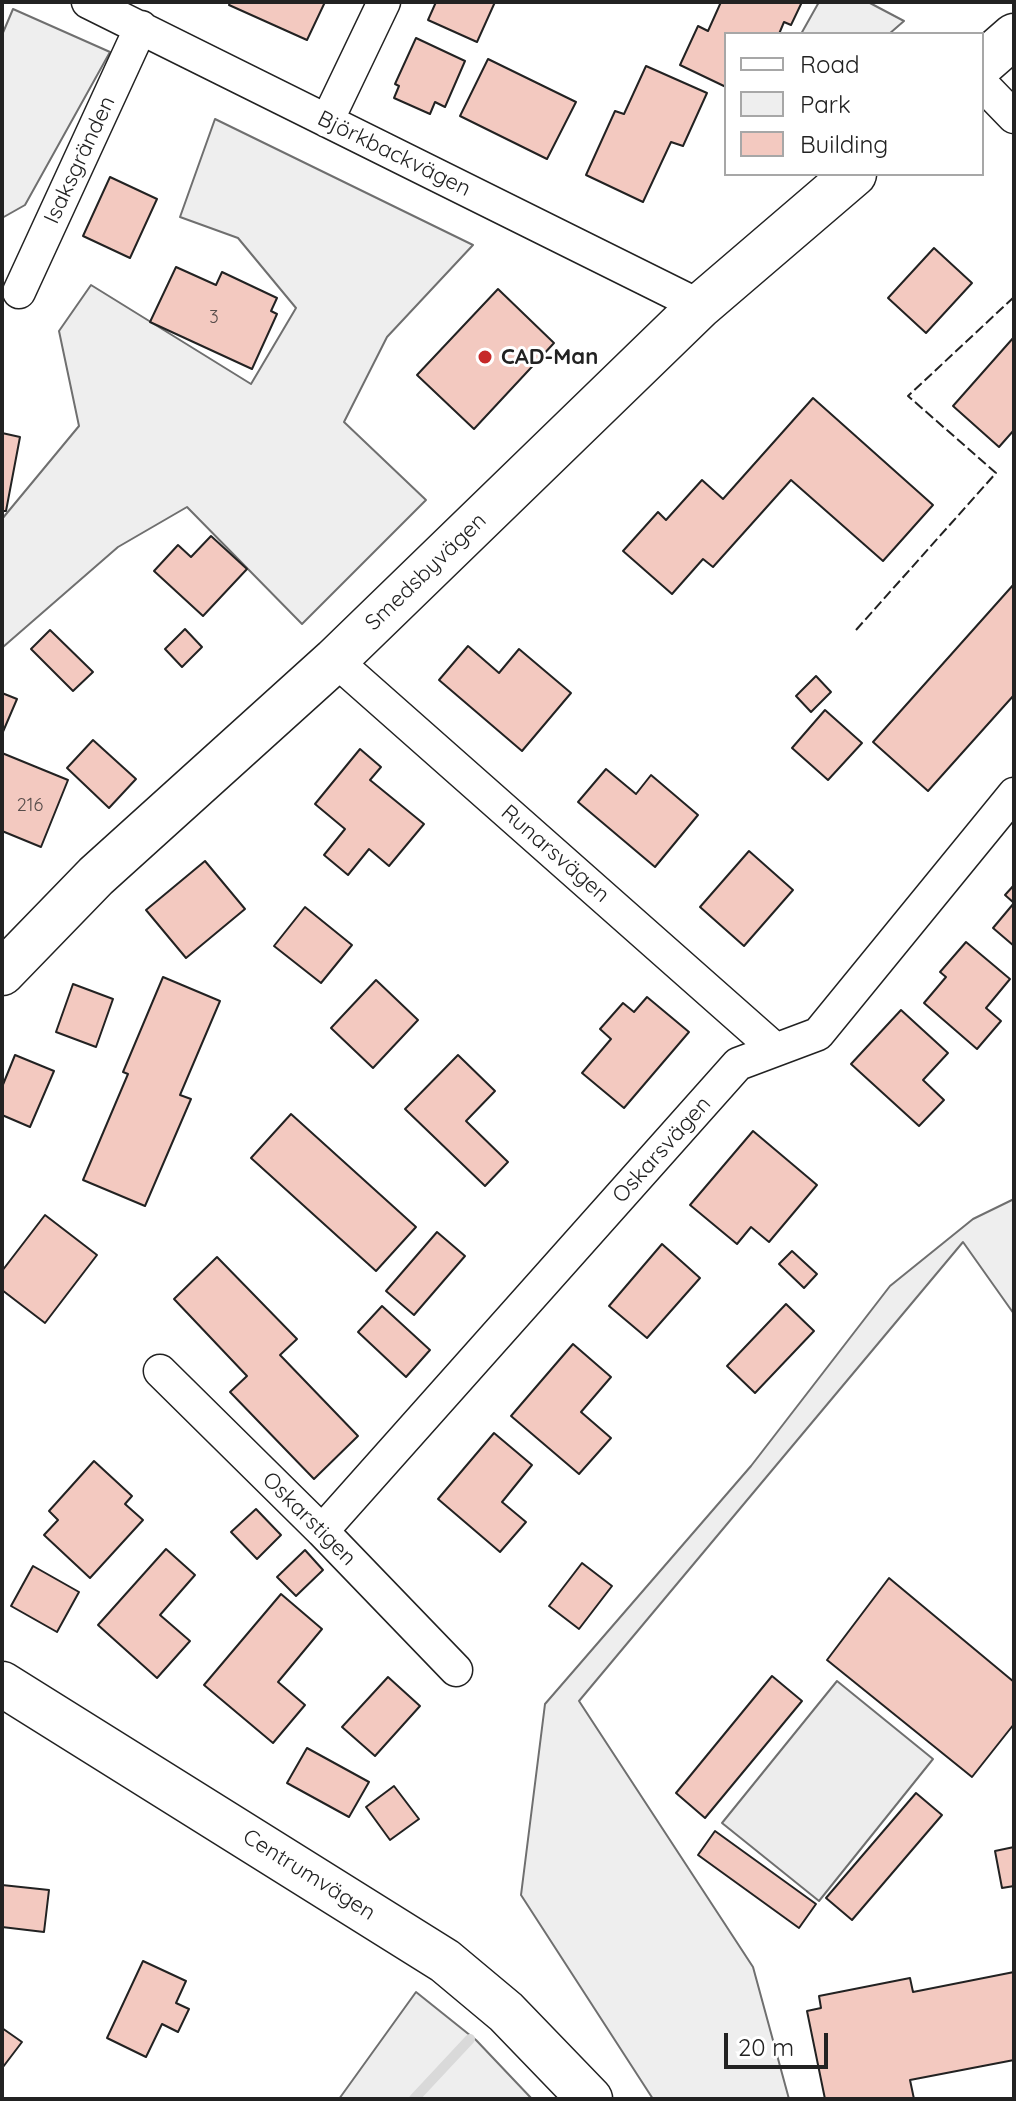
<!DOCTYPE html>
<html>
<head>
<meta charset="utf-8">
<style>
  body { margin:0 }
  #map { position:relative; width:1016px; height:2101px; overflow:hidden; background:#fff; font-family:Quicksand,sans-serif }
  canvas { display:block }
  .frame { position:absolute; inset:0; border:4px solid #222; pointer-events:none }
  .legend { position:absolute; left:724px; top:32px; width:260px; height:144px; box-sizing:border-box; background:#fff; border:2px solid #a7a7a7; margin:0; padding:10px 14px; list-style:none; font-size:24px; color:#222 }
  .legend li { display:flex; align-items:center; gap:16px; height:40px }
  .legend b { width:40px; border:2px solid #a7a7a7 }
  .scale { position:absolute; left:724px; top:2033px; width:104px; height:36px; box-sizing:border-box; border:4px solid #222; border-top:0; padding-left:10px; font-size:24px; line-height:28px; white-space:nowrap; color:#222; -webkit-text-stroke:6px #fff; paint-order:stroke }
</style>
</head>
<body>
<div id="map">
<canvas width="1016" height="2101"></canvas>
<div class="frame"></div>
<ul class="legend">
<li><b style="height:10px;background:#fff"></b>Road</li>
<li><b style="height:22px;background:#eee"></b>Park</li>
<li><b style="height:22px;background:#f3c9c0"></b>Building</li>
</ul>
<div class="scale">20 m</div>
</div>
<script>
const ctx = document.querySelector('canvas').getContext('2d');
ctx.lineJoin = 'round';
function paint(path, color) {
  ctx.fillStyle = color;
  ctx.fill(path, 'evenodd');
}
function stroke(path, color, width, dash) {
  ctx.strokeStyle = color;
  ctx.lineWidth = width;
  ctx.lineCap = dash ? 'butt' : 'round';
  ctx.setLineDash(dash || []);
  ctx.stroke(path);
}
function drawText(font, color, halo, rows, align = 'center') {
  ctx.font = font + ' Quicksand,sans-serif';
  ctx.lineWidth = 6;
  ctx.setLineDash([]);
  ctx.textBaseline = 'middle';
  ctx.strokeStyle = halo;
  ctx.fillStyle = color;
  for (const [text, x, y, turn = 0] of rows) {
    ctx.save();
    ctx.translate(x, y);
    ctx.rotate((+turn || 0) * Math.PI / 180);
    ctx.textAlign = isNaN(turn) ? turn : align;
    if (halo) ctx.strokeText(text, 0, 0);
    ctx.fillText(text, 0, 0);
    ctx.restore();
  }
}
const green = new Path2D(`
  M819 2H868L904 21 889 34H801Z
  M13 9 110 52 25 205 2 218V35Z
  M215 119 473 245 387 337 344 422 426 500 302 624 187 507 118 547 3 647 2 519 79 426 59 331 91 285 251 384 296 308 238 238 180 217Z
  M1014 1199V1314L963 1242 579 1701 753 1967 789 2099H653L521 1895 545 1704 751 1466 890 1286 973 1219Z
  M416 1992 476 2040 532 2099H339Z`);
const parking = new Path2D(`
  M837 1681 933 1759 819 1901 722 1823Z`);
const stream = new Path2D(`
  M414 2099 470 2039`);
const building = new Path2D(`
  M230 2H325L307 40 229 5Z
  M436 2H495L477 42 428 20Z
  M721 2H802L791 25 784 22 779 34H726V87L680 65 698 26 708 31Z
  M416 38 465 61 445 107 435 102 430 114 394 98 399 86 395 84Z
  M488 59 576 102 547 159 460 116Z
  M646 66 707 93 683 146 671 142 643 202 586 175 615 111 624 114Z
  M110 177 157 199 130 258 83 236Z
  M934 248 972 283 926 333 888 298Z
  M176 267 216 285 222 272 277 298 271 311 277 314 252 369 150 322Z
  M498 289 554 343 474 429 417 375Z
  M1014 337V430L999 447 953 406Z
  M813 398 933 505 883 561 791 480 713 567 703 559 672 594 623 551 658 512 666 520 702 480 723 499Z
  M2 433 20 437 6 511H2Z
  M211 536 247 569 203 616 154 571 178 545 191 557Z
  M1014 584V695L928 791 873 742Z
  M185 629 202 647 182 667 165 649Z
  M50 630 93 672 73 691 31 649Z
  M468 646 499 673 519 649 571 693 522 751 439 680Z
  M816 676 831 692 811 712 796 696Z
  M2 693 17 699 2 734Z
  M825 710 862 743 828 780 792 748Z
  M93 740 136 779 109 808 67 768Z
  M360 749 381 767 370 780 424 824 389 866 369 849 348 875 324 855 345 829 315 804Z
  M2 753 68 780 41 847 2 831Z
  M606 769 636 794 651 775 698 815 655 867 578 802Z
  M749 851 793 890 744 946 700 907Z
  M205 861 245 909 186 958 146 910Z
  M1014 885V946L993 928 1014 903 1005 895Z
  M305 907 352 945 321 983 274 946Z
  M966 942 1010 979 986 1008 1001 1021 977 1049 924 1003 946 977 940 972Z
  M163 977 220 1001 180 1095 191 1099 145 1206 83 1180 128 1074 123 1072Z
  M376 980 418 1020 373 1068 331 1028Z
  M73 984 113 999 96 1047 56 1032Z
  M647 997 689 1032 624 1108 582 1073 611 1039 600 1029 623 1003 634 1012Z
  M901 1010 948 1053 923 1080 944 1100 919 1126 851 1064Z
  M15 1055 54 1071 30 1127 2 1115V1087Z
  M458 1055 495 1091 466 1121 508 1162 485 1186 405 1109Z
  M291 1114 416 1227 376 1271 251 1158Z
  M753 1131 817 1185 769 1242 751 1227 737 1244 690 1205Z
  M45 1215 97 1255 45 1323 2 1290V1271Z
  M437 1232 465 1256 414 1315 386 1291Z
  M662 1244 700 1278 647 1338 609 1306Z
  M792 1251 817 1274 804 1288 779 1264Z
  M217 1257 297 1339 280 1355 358 1436 314 1479 230 1392 247 1376 174 1299Z
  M786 1304 814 1331 755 1393 727 1366Z
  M382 1306 430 1350 406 1377 358 1332Z
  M573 1344 611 1377 581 1412 611 1438 579 1474 511 1416Z
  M494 1433 532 1465 502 1502 526 1522 500 1552 438 1499Z
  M94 1461 132 1496 125 1504 143 1520 90 1578 44 1535 58 1520 49 1511Z
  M256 1509 281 1535 257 1559 231 1532Z
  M166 1549 195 1575 160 1615 190 1641 157 1678 98 1625Z
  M305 1550 323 1570 296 1596 277 1577Z
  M582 1563 612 1586 579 1629 549 1606Z
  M33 1566 79 1592 57 1632 11 1606Z
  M889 1578 1014 1682V1724L972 1777 827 1660Z
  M281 1594 322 1629 278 1682 305 1705 273 1743 204 1685Z
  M772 1676 802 1701 705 1818 676 1793Z
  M388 1677 420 1706 375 1756 342 1727Z
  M307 1748 369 1782 349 1817 287 1783Z
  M394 1786 419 1819 390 1840 366 1807Z
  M916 1793 942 1815 852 1920 826 1898Z
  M715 1831 816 1904 799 1928 698 1855Z
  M1014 1847V1886L1002 1888 995 1851Z
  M2 1885 49 1890 44 1932 2 1927Z
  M143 1961 186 1981 176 2003 189 2009 178 2032 162 2024 146 2057 107 2038Z
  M1014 1972V2060L910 2080 914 2099H825L807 2011 821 2008 819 1996 910 1978 913 1992Z
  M2 2028 22 2042 3 2067 2 2066Z`);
const street = new Path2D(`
  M88 2 700 306
  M982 84 1014 117
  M327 121 384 2
  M19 292 141 27
  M335 660 775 1049
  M160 1371 322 1531 456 1670
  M322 1531 738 1064 818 1034 1014 794`);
const secondary = new Path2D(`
  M982 64 1014 36
  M2 973 96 876 335 660 700 306 854 174
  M2 1684 445 1961 506 2012 590 2099`);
const fence = new Path2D(`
  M856 630 996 473 908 396 1014 297`);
const markers = [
  [485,357,8,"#c62828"]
];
const numberNames = [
  ["3",214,318],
  ["216",30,806]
];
const streetNames = [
  ["Björkbackvägen",394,154,26],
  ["Isaksgränden",80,160,-65],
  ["Smedsbyvägen",426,572,-44],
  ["Runarsvägen",555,854,41],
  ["Oskarsvägen",662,1150,-48],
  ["Oskarstigen",309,1519,45],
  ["Centrumvägen",309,1875,32]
];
const poiNames = [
  ["CAD-Man",501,357]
];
paint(green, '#eee');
stroke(green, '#6f6f6f', 2);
paint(parking, '#ededed');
stroke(parking, '#6f6f6f', 2);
stroke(stream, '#d9d9d9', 10);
paint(building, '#f3c9c0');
stroke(building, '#222', 2);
stroke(street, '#222', 35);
stroke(secondary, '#222', 47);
stroke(street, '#fff', 32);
stroke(secondary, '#fff', 44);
stroke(fence, '#222', 2, [10, 4]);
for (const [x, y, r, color] of markers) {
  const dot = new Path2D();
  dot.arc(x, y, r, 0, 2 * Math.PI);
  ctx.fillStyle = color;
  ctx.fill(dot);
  stroke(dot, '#fff', 3);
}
drawText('18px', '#564c4a', null, numberNames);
drawText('22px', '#222', '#fff', streetNames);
drawText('bold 22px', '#222', '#fff', poiNames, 'left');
</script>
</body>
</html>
